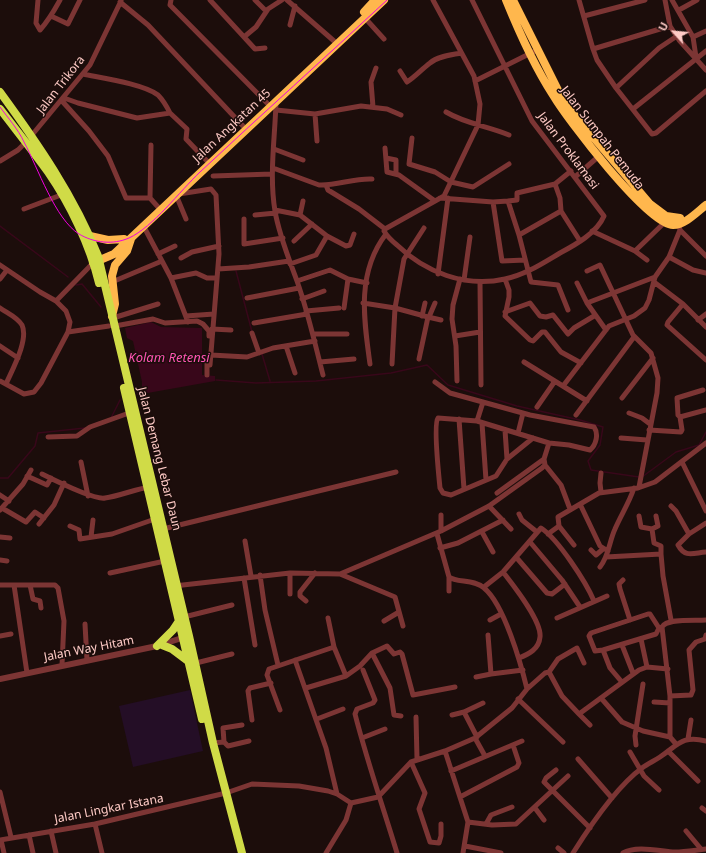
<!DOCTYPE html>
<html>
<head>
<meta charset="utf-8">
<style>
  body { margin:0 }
  #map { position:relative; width:706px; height:853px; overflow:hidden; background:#1c0d0b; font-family:"Noto Sans",sans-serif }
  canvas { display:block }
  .north { position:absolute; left:654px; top:12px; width:40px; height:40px; -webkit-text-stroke:3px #1c0d0b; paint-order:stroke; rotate:297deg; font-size:11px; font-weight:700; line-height:16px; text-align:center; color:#ffcbc6 }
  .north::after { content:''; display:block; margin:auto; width:14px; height:18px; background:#ffcbc6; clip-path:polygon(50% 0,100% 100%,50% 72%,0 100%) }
</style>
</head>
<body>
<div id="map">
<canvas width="706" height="853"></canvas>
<div class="north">U</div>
</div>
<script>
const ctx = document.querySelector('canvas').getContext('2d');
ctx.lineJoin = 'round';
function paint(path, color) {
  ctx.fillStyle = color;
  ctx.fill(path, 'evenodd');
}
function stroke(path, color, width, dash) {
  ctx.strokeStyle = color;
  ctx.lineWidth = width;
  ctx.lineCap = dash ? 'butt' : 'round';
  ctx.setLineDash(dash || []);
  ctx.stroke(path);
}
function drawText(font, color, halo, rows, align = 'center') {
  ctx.font = font + ' "Noto Sans",sans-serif';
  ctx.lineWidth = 3;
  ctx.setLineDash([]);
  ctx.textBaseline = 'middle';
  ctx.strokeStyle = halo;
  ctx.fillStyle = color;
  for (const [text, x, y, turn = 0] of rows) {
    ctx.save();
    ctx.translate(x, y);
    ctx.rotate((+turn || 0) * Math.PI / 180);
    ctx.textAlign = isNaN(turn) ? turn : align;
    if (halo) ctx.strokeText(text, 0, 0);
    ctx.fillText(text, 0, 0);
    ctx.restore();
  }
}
const green = new Path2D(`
  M190 690 203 751 133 767 119 706Z`);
const water = new Path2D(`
  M151 322 161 327 202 328V375L215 376V381L142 394V382L133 341 127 338 125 328Z`);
const stream = new Path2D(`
  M0 226 68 277
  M236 271 252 332
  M76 285 82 284 101 307
  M262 354 270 381
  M216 380 256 383 316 381 391 373 427 365 448 385 517 406 580 420 603 427 600 445 588 461 591 470 639 477
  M138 394 143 393
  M111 418 120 400
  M642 477 676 452 699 445 706 432
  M0 478H8L35 446 38 433 85 428`);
const minor = new Path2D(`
  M38 0 36 23 40 30C48 21 54 11 60 0
  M171 0 170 5 267 103
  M210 0 244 37 256 27 268 9 282 0
  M255 0 266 11
  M287 0 334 41
  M433 0 474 76 480 104 478 125 444 196 385 229 384 231C387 236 392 241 397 245 425 272 465 288 505 279 525 275 543 263 560 253 575 245 597 233 604 216L532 121 472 0
  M579 0 593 49 670 26
  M665 0 670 26 679 40 706 70
  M672 0 693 37 696 57
  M120 2 148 25 243 126
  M679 10 697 0
  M51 16 68 24 80 0
  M584 16 645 0
  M365 18 384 39
  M290 25 295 6
  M244 37 255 49 265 48
  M693 37 706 31
  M593 49 597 60 616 88 652 134 656 133 706 91
  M400 71 407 82C416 76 422 69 430 63 438 56 451 55 461 53
  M83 74C102 78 144 84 158 95 163 100 167 107 170 113
  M475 81 537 50
  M616 88 659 48 677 36
  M64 98 78 103 137 118 170 113 187 129 186 139 207 161
  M62 101 89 131 108 156 126 198H150L158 207
  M276 102C275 138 269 175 275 211 279 235 289 259 297 281 308 312 315 344 323 375
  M373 107 371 82 376 68
  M633 109 706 51
  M276 110 315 114 361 106 387 109 401 115
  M446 112C466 124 488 126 509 135
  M315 114 317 141
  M32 135 90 65 121 1
  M412 138 409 164 435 172 451 182 473 187 509 164
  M385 148 387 172 399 175 435 201
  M274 149 303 160
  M386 158 396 160V174
  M0 161 18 150 25 143
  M273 168 319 185C336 186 354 178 372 179
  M213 176 272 174
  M575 177 599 156
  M555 184 571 171
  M326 185 328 190 359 209 385 229
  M179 194 211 189 216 195 219 254 210 365
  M176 195 186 219
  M150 198 151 145
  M440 198 493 202 508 201 519 235 531 282 558 285 568 310
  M508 201 517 200V193L555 184 560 198 561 211 580 241
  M493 202 502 261 525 260
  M24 209 61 195
  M275 210 300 215 327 236 346 246 350 245 354 234
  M255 215 276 213
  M300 215 303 201
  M244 219V244L283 238
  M144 227 171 278 188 322
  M680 230 706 256
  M592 231 635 251 664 223
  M519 235 561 211
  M294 241 312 224
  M635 251 647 260
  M158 254 175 246
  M669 257 693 270 706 273
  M181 258 192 252 219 246
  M290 264 316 255 327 236
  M0 265 40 292 56 301 66 311 70 322 68 332 41 383 34 392 24 394 0 381
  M218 269 249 267 289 261
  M587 271 600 265 633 335 651 353 658 378 657 393 639 487
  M438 274 448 198
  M171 278 196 273 207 278H217
  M0 279 7 270
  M505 279 509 290V297L505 316 530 340 533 341 542 332H545L561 352 581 363
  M464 280 470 237
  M297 281 330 270 348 279 367 283
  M112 282 162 261
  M480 282 481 385
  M654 282 683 304 706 327
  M577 283 587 303
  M247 298 299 288
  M302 299 324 291
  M56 301 93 263
  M363 303 395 308 428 317 419 359
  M683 304 668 322 667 325 706 360
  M0 308C7 313 17 317 22 325 29 340 12 370 6 384
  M344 308 348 279
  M306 311 339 308
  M505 312 530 303 540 316 546 317 553 315 568 334 574 328 594 316
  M186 316 214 314
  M422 316 425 303
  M428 317 441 320
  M429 317 435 303
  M113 318 158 304
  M698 320 706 314
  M254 323 307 314
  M115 326 153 319 165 323 197 321 203 324 209 331V336
  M212 329 231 330
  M606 330 587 303 655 277
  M68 332 109 326
  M252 333 259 353
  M313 334H347
  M455 336 480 332
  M0 346 18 358
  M286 346 295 373
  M211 355 247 357 273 348 315 341
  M320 362 354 359
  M524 362 587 401
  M370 364C364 320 356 273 386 234
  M392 364 395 308 404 259 424 228
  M207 375V360
  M457 381 456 346 452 319 453 305 460 279
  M435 382 450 393 530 415 594 427C599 434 596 445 590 450L569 445 549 443 477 421 438 418C433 424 439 477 440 488L443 493 451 495 496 476 507 459 533 438
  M563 386 609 326 634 316 645 308 649 300 655 277 669 257 680 230 679 224
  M622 398 653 358
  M537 407 555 381
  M629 413 642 418 650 424
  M576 415 634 337
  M680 417 678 415 677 398 703 390
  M459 419 464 489
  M477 421 483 402
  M482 423 486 480
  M505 430 507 459
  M649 430 681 432 682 430 680 417 706 410
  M518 433 523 413
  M48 437 77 436 90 427 129 413
  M621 438 647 440
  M81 462 88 496
  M682 462 706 511
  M545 465 561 485 570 509
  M42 474C54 480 95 500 105 498 120 496 135 489 150 487
  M27 476 47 485 51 478
  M601 492 600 483 601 473
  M497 493 544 459
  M0 495 9 501
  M580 504 600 546 608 551
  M489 506 511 529
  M671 506 676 511 689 534
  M2 508 26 522 35 512 44 518
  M0 510 23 484 31 470
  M519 514 522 520 537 532
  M639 516 641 527 652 529 654 543 661 546V554
  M706 523 689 534 678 545C685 558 693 553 706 552
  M39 524 54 505 64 483
  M70 526 79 530 80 539 112 534 155 519
  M559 526 574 545
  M163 529 396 472
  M652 529 658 526 656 516
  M441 531V515
  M482 532 493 552
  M437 534 449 577C457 583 474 579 484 588 504 604 521 664 527 689
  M548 534 559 526 558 517 599 493 638 488 655 482 706 443
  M0 537 10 538
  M91 537 93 520
  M245 541 251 576
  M530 542 562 580 580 607
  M440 548 458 543 503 520
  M591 550 596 555 603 549
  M516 557 547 593 552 594 565 584
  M606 557 661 554 663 576 671 620
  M0 560 7 561
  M600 567C609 556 609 542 615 529 621 515 629 503 634 488
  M503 572C513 585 542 621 540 637 539 649 529 654 519 658
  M110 573 165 561
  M290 573V594
  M340 574 395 597 403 626
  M260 575 265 610 278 665
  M449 577V591
  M244 578 255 645
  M623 580 619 584 620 589 630 620
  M0 585H14
  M30 585 33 599 40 601 41 608
  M174 586 290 573 340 574 441 531 489 506 542 468 545 465 544 459 549 443
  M484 587 503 572 541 528C558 539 586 582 594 601
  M306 601 300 596V592L315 573
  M648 614H650L659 628 656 634 603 650 595 651 589 636 591 633Z
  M184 617 232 605
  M328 618 334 647
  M557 618 607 596
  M490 620 501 614
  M384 621 399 612
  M85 624 87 660
  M488 635 491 674 523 670
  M0 636 11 634
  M641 639 647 667
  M622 645 633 673
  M603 650 610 668 621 681
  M372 653 390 688 394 715 401 716
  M295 660 326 748 337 794
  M196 663 232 654
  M363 670 375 700 373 703 357 709 355 714C367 761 383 807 397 853
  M549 672 558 659 577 648 584 663
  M27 673 14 585H55L58 588 64 621 62 665
  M476 677 491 674
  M306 688 346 676 360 666 372 653 387 646 394 654 400 652 402 654 413 695 455 687
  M670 696 691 695 693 690 689 650 696 642 705 639 706 635
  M601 698 622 722 643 731 670 737
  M518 699 563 742
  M654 702 670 703
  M280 710 267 675 269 669 334 647 346 676
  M579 714 590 725
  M452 715 464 712
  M416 717 417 759
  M317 719 343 709
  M252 720 248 691 250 688 271 683
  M477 737 464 712 483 703
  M362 738 385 729
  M475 738 485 756
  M688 739 691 720
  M224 742 223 728 242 725
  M213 743 224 742 228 746 249 741
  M676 744 670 737V696L662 627C667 618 695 621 706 620
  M636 745 635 736 643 684
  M445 751 468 822 463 853
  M668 751 698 781
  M630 752 644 776 659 790
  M578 759 612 798
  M411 762 425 793 419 809 430 842 439 843 441 836V824
  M556 770 546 778 544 782 590 828
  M451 771 522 741
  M0 792 11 837
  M460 797 517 767 519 763 513 745
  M535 808 544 820
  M702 808 706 811
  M468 822 492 825 516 824 568 776
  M95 824 102 853
  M486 824 491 815 512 807
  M51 831 56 853
  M686 831 701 849
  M29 835 33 853
  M0 840 95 824 226 793 252 784 299 786 328 791 337 794 351 803 378 797 411 762 445 751 475 738 512 708 527 689 545 673 549 672 562 696 579 714 639 670 647 667 668 669
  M1 840 4 853
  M465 846 501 853
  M558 848 564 853
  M326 853 346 820 351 803
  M573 853C590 826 616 787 642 768 647 764 654 761 660 757 678 745 682 735 706 741
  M623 853C636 845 659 851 675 852 685 852 696 850 706 849`);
const tertiary = new Path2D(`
  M0 679 157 646 185 637`);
const primary = new Path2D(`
  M506 0C519 32 534 66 553 95 567 119 648 225 673 225 685 225 697 212 706 205
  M513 0 562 98 571 111 650 204 666 216 680 218
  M364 12 375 0
  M90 236 108 240 124 239
  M93 263 114 254 384 0
  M112 316 115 304 112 276 115 265 127 251 131 239`);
const trunk = new Path2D(`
  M0 92C38 144 74 196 98 256L189 636 213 743 242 853
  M0 109C16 130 33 151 48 172 70 204 90 245 99 283
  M124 388 202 719
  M162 645 172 649 188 661
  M157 646 173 630 179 621`);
const tram = new Path2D(`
  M0 107C8 118 18 129 24 142 38 168 55 219 79 234 94 243 113 245 129 238 153 227 180 191 200 172 262 114 325 58 387 0`);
const streetNames = [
  ["Jalan Trikora",61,85,-52],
  ["Jalan Angkatan 45",232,126,-43],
  ["Jalan Sumpah Pemuda",602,138,52],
  ["Jalan Proklamasi",568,151,53],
  ["Jalan Demang Lebar Daun",159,459,76],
  ["Jalan Way Hitam",89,649,-11],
  ["Jalan Lingkar Istana",109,809,-11]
];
const waterNames = [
  ["Kolam Retensi",169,358]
];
paint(green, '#240e26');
paint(water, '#38071a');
stroke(stream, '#38071a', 1.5);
stroke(minor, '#7c3534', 5);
stroke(tertiary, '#7c3534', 6);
stroke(primary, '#ffb74d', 8);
stroke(trunk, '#d0db47', 8);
stroke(tram, '#f100df', 1);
drawText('12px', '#ffcbc6', '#1c0d0b', streetNames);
drawText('italic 13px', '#ff54b4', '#1c0d0b', waterNames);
</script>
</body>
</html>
